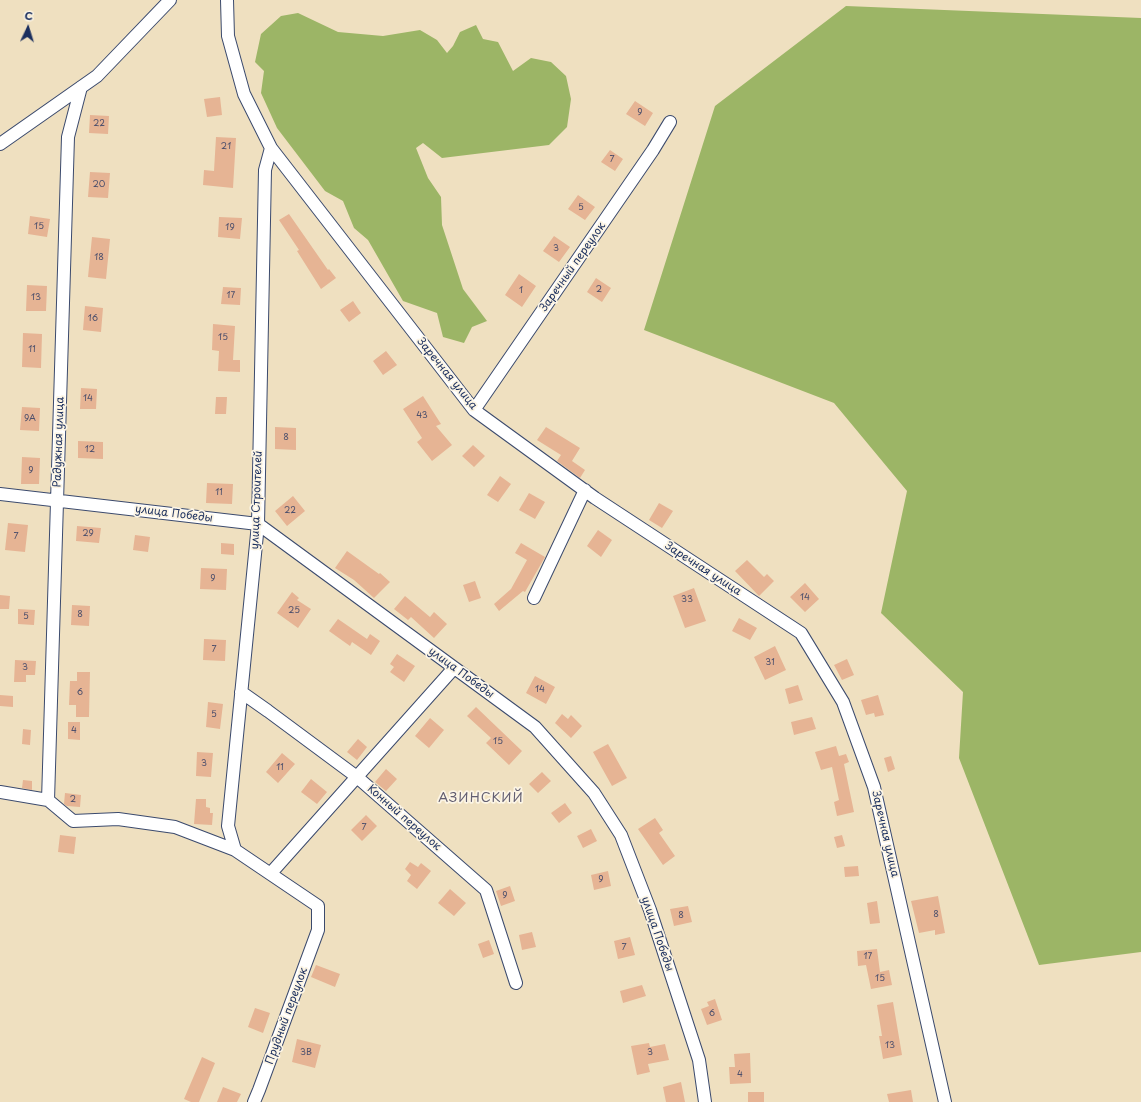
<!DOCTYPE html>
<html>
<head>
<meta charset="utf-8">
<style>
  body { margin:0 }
  #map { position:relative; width:1141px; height:1102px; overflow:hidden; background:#efe0c0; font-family:"Playpen Sans",sans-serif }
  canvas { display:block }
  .north { position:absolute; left:8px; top:8px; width:40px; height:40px; -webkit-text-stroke:3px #fcf5e5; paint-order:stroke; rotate:4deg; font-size:11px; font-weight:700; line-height:16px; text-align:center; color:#1b2f5e }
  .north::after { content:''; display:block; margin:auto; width:14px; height:18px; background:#1b2f5e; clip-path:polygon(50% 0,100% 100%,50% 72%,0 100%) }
</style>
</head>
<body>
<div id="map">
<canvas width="1141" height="1102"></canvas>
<div class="north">С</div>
</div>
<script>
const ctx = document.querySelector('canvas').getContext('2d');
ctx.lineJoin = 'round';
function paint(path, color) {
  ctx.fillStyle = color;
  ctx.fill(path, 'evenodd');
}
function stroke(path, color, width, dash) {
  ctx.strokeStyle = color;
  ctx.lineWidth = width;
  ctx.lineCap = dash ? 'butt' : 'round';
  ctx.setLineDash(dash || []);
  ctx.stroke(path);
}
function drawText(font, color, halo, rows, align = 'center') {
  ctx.font = font + ' "Playpen Sans",sans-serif';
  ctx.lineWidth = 3.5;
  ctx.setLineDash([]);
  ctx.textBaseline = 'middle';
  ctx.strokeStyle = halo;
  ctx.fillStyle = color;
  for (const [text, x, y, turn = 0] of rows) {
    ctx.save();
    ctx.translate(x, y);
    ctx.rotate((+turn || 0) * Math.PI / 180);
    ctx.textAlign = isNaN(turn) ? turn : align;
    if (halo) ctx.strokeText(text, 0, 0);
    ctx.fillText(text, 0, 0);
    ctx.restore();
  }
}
const forest = new Path2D(`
  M846 6 1141 18V952L1039 965 959 758 963 692 881 613 907 491 834 403 644 330 715 106Z
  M298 13 338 32 383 36 420 30 437 40 447 53 453 46 460 32 476 25 483 39 498 42 513 71 531 58 551 62 566 76 571 99 567 127 549 145 442 158 423 143 416 148 428 178 441 197 442 225 463 289 487 321 472 327 464 343 443 337 437 313 403 301 368 240 354 228 343 201 325 191 277 128 261 93 264 71 255 62 261 34 281 16Z`);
const building = new Path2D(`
  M220 97 222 115 207 117 204 99Z
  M635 101 653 113 645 126 626 114Z
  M90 115 109 116 108 134 89 133Z
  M216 137 236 138 233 188 203 185 204 170 214 171Z
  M610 150 623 159 615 171 601 162Z
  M90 172 110 173 108 198 88 197Z
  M578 195 595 207 585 220 568 209Z
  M289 214 328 270 329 269 336 278 321 289 297 251 299 250 279 220Z
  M30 216 50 219 47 237 28 234Z
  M219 217 242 218 240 239 218 237Z
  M554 236 570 247 559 262 543 251Z
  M92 237 110 239 106 279 88 277Z
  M519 274 536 286 522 307 505 295Z
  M596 278 611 288 602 302 587 292Z
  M27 285 47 286 46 311H26Z
  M223 287 241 288 240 305 221 304Z
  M353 301 361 313 349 322 340 310Z
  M85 306 103 308 101 332 83 330Z
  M213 324 235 326 233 360H240V372L218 371 219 351 212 350Z
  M23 333 42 334 41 368 22 367Z
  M386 351 397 365 383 375 373 361Z
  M81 388 97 389 96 409H80Z
  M423 396 441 424 436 426 452 445 432 461 417 442 422 438 403 409Z
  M216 397H227L226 414H215Z
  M22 407 40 408 39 431 20 430Z
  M275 427 296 428V450L275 449Z
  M546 427 580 448 572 461 585 470 580 478 557 461 561 455 537 440Z
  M78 441 103 442V459L78 458Z
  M473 445 485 456 474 467 462 456Z
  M22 457 40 458 39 484H21Z
  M500 476 511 484 498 502 487 495Z
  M207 483 233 484 232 504 206 503Z
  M529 493 545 502 535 519 519 510Z
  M293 496 305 511 287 526 275 511Z
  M659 503 673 511 662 528 649 520Z
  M8 523 28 525 25 552 5 550Z
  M77 526 101 528 99 543 76 541Z
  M598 530 612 540 601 557 587 546Z
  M135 535 150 537 148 552 133 550Z
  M221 543 234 544V555L221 554Z
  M521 543 545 557 525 592 523 591 499 611 494 604 511 589 527 560 515 553Z
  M347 551 379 574 380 573 390 582 374 598 354 580 335 568Z
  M747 560 764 577 767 574 774 581 759 596 735 571Z
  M201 568 227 569 226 590 200 589Z
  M475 581 481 598 469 602 463 585Z
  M805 583 819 599 805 612 790 597Z
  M694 588 706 621 685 628 673 596Z
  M292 592 299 598 297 600 311 609 298 628 277 613Z
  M0 595 10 596 9 609H0Z
  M405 596 430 617 434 612 447 624 434 638 411 617 408 620 394 609Z
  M72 605 90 606 89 626 71 625Z
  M18 609 35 610 34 625 18 624Z
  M739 618 757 628 750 640 732 631Z
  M338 619 367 639 370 634 380 641 371 655 352 642 350 646 329 631Z
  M204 639 226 640 225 661 203 660Z
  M775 646 786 670 765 680 754 657Z
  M397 654 415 666 404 682 390 672 394 667 390 664Z
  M847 659 854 675 842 680 834 665Z
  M15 660 36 661 35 675H26V682H14Z
  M77 672H90L89 717H76V705H69L70 681H77Z
  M535 676 555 687 546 704 526 693Z
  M798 685 803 700 789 704 785 689Z
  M0 695 13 696V707L0 706Z
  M878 695 884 715 875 717 874 713 866 715 861 700Z
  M208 702 223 704 220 729 206 727Z
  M476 707 522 751 509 765 486 743 491 738 467 716Z
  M562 714 568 719 571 715 582 726 571 738 555 723Z
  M812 717 816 729 794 735 791 722Z
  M430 718 444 730 429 748 415 736Z
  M68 722H80V740L68 739Z
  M23 729 31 730 30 745 22 744Z
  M358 739 367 747 357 760 347 752Z
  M608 744 627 778 612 786 593 752Z
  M836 746 839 756 846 754 849 762 844 764 854 812 837 816 834 802 839 800 832 767 821 770 815 752Z
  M197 752 213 753 211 777 196 776Z
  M282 753 295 764 278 783 266 772Z
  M891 756 895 769 888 772 884 758Z
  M386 769 397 779 386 791 375 782Z
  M542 772 551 781 538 793 529 784Z
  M311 779 327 792 317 804 301 792Z
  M23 780 32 781V790L22 788Z
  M65 793 81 795 80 807 67 806 64 804Z
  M196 799H206V807L210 808V813H213L212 825 194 824Z
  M565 803 572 813 559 823 551 813Z
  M366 815 377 826 362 841 351 830Z
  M655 818 663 830 659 833 675 856 663 865 638 829Z
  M591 829 597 841 583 848 577 836Z
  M60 835 76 837 74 854 58 852Z
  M842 835 845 846 837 848 834 837Z
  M410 862 418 867 421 863 431 871 417 889 407 881 411 875 405 869Z
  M858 866 859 876 845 877 844 867Z
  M608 871 611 886 594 890 591 875Z
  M510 886 515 901 501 906 496 891Z
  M450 889 466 903 454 916 438 903Z
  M938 896 945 933 935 935V930L919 933 911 901Z
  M877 901 880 923 870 924 867 903Z
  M688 906 692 922 674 926 670 909Z
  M532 932 536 947 522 950 519 935Z
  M630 937 635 955 618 959 614 941Z
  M489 940 494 954 483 958 478 944Z
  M877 949 880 972 889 970 892 985 871 989 866 965 858 966 857 951Z
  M316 965 340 974 335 987 311 977Z
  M642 985 646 996 623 1003 620 991Z
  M715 999 722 1020 707 1025 701 1009 709 1006 707 1002Z
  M893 1002 902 1055 883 1059 879 1036H882L877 1005Z
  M255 1008 270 1013 263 1033 248 1027Z
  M297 1039 321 1045 315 1068 292 1062Z
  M649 1043 650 1047 665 1044 669 1060 648 1064 650 1072 637 1075 631 1046Z
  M750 1053 751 1083 730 1084 729 1067H735L734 1054Z
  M202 1057 215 1063 199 1102H191L184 1099Z
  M681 1082 685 1102H666L663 1087Z
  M223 1087 241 1094 237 1102H217Z
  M911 1090 913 1102H889L887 1094Z
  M748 1092H764V1102H748Z`);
const minor = new Path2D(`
  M227 0 228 36 244 94 271 148 474 410 595 498 801 633 843 702 874 787 945 1102
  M0 144 97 76 170 0
  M474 410 653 150 670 122
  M0 494 258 524 535 727 594 793 621 835 650 910 699 1060 705 1102
  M534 598 585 490
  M241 692 268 711 357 777 486 890 516 983
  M0 792 48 800 73 821 118 819 175 827 235 850 318 906V930L259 1090 254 1102
  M48 800 68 137 81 87
  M235 850 228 826 258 524 265 170 271 148
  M271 873 454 668`);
const numberNames = [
  ["9",640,113],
  ["22",99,124],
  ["21",226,147],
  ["7",612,160],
  ["20",99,185],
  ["5",581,208],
  ["15",39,227],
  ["19",230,228],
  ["3",556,249],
  ["18",99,258],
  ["2",599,290],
  ["1",521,291],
  ["17",231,296],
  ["13",36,298],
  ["16",93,319],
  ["15",223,338],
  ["11",32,350],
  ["14",88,399],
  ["43",422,416],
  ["9А",30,419],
  ["8",286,438],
  ["12",90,450],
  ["9",31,471],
  ["11",219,493],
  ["22",290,511],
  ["29",88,534],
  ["7",16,537],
  ["9",213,579],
  ["14",805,598],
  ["33",687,600],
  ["25",294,611],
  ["8",80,615],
  ["5",26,617],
  ["7",214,650],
  ["31",770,663],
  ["3",25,668],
  ["14",540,690],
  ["6",80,693],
  ["5",214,715],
  ["4",74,731],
  ["15",498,742],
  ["3",204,764],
  ["11",280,768],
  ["2",73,800],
  ["7",364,828],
  ["9",601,880],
  ["9",505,896],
  ["8",936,915],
  ["8",681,916],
  ["7",624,948],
  ["17",868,957],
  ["15",880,979],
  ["6",712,1014],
  ["13",890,1046],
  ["3В",306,1053],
  ["3",650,1053],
  ["4",740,1075]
];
const streetNames = [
  ["Заречный переулок",573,267,-55],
  ["Заречная улица",447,374,51],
  ["Радужная улица",59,442,-88],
  ["улица Строителей",257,500,-88],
  ["улица Победы",174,514,7],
  ["Заречная улица",703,569,33],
  ["улица Победы",461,673,36],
  ["Конный переулок",404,818,41],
  ["Заречная улица",885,834,77],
  ["улица Победы",657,934,71],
  ["Прудный переулок",287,1016,-70]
];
const quarterNames = [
  ["АЗИНСКИЙ",481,798]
];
paint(forest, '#9cb566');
paint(building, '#e6b494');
stroke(minor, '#3b4a6d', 14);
stroke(minor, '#fff', 12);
drawText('9px', '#4e506c', null, numberNames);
drawText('11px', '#1b2f5e', '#fcf5e5', streetNames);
ctx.letterSpacing = '1px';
drawText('13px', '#625e71', '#fcf5e5', quarterNames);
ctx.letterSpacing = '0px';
</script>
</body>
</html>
